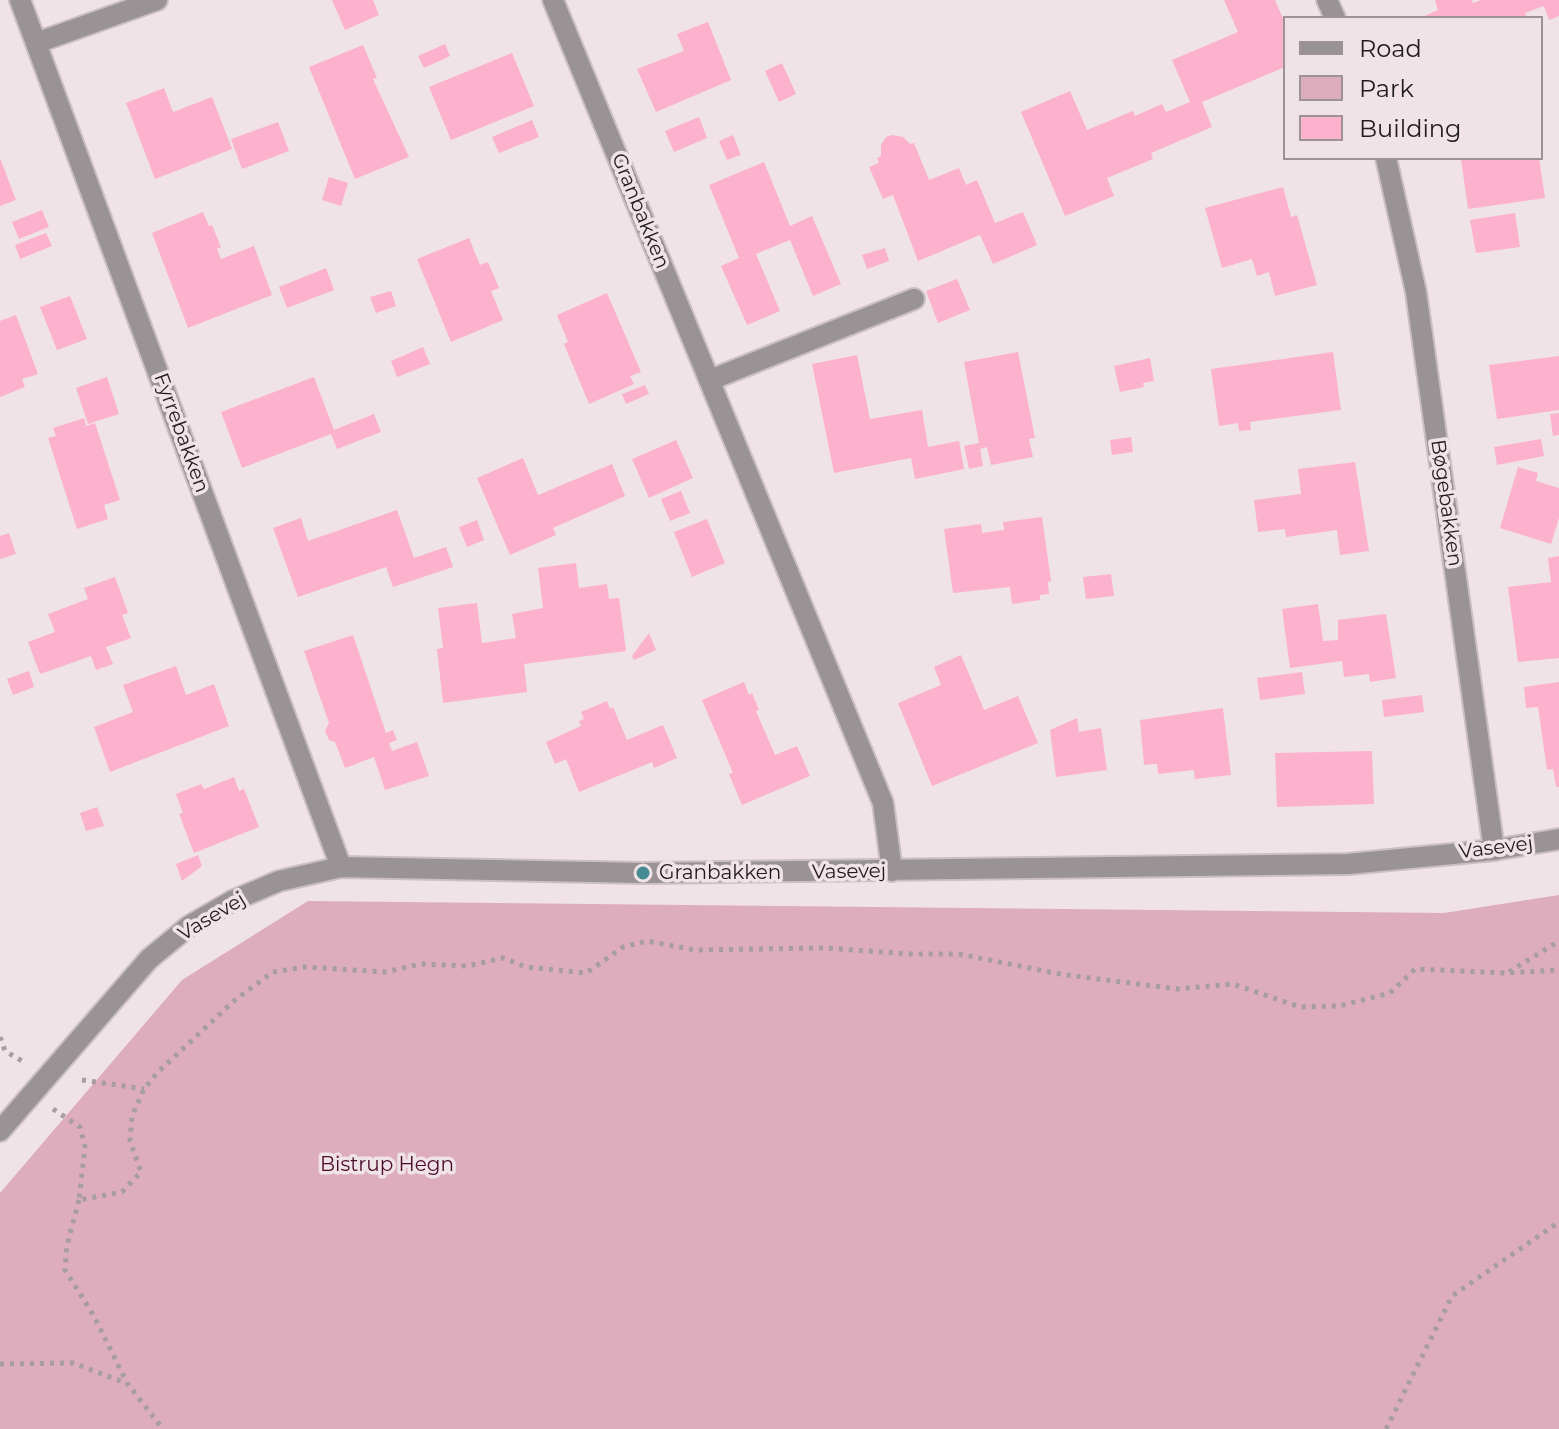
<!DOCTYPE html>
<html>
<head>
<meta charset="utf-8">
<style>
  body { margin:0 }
  #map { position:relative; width:1559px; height:1429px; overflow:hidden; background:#f0e3e7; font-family:Montserrat,sans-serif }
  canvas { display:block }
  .legend { position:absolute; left:1283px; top:16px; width:260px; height:144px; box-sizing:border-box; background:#f0e3e7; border:2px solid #9d9396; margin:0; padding:10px 14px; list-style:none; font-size:24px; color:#201b1d }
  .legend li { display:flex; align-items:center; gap:16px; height:40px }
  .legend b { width:40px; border:2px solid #9d9396 }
</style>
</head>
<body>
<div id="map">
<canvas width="1559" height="1429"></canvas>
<ul class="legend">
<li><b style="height:10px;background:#999395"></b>Road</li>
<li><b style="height:22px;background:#ddadbe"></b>Park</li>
<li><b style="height:22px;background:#fcb1cd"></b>Building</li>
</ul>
</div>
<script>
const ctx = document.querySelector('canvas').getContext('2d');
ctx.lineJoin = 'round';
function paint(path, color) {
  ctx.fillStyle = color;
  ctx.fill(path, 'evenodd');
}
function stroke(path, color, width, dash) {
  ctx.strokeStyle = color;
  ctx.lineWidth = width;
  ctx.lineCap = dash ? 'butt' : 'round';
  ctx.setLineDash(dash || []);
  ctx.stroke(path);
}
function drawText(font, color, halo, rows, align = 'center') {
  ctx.font = font + ' Montserrat,sans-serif';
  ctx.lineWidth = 7;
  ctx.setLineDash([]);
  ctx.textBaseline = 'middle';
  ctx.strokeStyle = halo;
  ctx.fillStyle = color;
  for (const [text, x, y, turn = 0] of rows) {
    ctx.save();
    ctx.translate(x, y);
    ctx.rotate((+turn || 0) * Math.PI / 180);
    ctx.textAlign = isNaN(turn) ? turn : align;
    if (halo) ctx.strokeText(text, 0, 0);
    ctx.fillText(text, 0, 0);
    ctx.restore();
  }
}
const green = new Path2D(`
  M1559 895V1429H0V1193L182 980 308 901 1444 913Z`);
const building = new Path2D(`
  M332 0H373L379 15 345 30Z
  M1224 0H1275L1285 23V67L1202 102 1212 127 1151 153 1153 159 1107 178 1114 196 1065 216 1021 112 1070 91 1087 130 1133 111 1135 116 1162 104 1166 112 1190 102 1172 60 1238 32Z
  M1435 0H1472L1473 3 1481 0H1559V16L1549 20 1544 6 1525 13 1527 18H1420L1438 10Z
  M708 22 731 80 656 112 637 69 684 51 677 34Z
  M445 44 450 56 424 68 418 56Z
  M363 45 377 78 373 79 409 157 355 179 309 67Z
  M512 53 534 106 451 140 429 87Z
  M782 63 796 94 779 102 765 71Z
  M164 88 173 112 212 97 232 149 155 179 126 103Z
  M699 117 707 138 674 152 665 131Z
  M532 120 539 137 499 153 492 137Z
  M278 122 289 151 242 169 231 139Z
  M733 135 741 155 727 160 719 141Z
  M892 135 903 137 910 144 914 143 929 180 959 168 966 185 977 180 995 223 1023 212 1037 245 993 264 980 235 918 261 893 195 883 199 869 167 879 163 877 158 881 156V145L886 137Z
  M0 158 16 200 0 206Z
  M1539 158 1545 198 1468 209 1461 159Z
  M764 162 790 226 812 216 841 284 813 296 790 240 756 254 780 311 747 325 721 266 739 258 709 185Z
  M329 177 348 183 341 206 322 200Z
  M1283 187 1291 217 1297 215 1317 285 1275 296 1269 272 1257 276 1252 259 1222 268 1205 208Z
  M42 210 49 227 19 239 12 222Z
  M203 212 209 226 212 225 221 247 217 249 221 259 254 246 272 295 188 328 152 233Z
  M1515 213 1520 247 1476 253 1470 220Z
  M46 233 52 246 20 259 15 245Z
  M469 238 480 265 488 262 499 288 491 291 503 320 451 342 417 259Z
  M885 248 889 261 867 269 862 255Z
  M326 268 334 290 287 308 279 287Z
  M957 279 970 310 938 323 926 291Z
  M391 291 396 306 376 313 370 297Z
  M607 293 641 372 630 376 634 384 589 404 564 344 568 342 557 315Z
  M70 296 87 339 57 350 40 307Z
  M16 315 38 374 22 379 25 387 0 397V321Z
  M423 347 430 364 397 377 391 361Z
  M1018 352 1035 438 1029 439 1033 457 991 465 987 447 980 449 983 466 969 469 964 446 979 443 964 362Z
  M1333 352 1341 410 1250 422 1251 430 1239 431 1238 423 1219 426 1211 369Z
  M857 355 870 419 922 410 928 447 959 441 964 469 915 479 911 458 834 473 812 364Z
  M1559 356V410L1497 419 1489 365Z
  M1150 358 1154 381 1143 383 1144 387 1120 392 1114 366Z
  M107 377 119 414 88 424 76 388Z
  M314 377 334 430 374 414 381 432 337 449 331 434 242 468 221 412Z
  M645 385 649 394 626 404 622 394Z
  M1559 413V435L1553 436 1550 414Z
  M84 418 86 425 83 427 95 423 120 500 104 505 108 519 77 529 48 438 56 436 53 428Z
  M1131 437 1133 452 1112 455 1110 440Z
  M1541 439 1544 456 1497 465 1494 447Z
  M676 440 693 478 649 498 632 459Z
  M523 458 538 495 612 464 625 496 553 528 556 535 510 555 477 478Z
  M1355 462 1369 551 1340 555 1337 530 1286 537 1285 529 1258 532 1254 500 1301 494 1298 469Z
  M1518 467 1538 473 1536 481 1559 488V518L1551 544 1500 528Z
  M681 491 690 513 670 521 661 499Z
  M397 510 414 558 446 547 453 567 393 587 386 567 298 597 273 528 301 518 308 541Z
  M1042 517 1051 581 1048 582 1049 594 1040 595V600L1012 604 1010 587 953 593 944 529 981 524 982 533 1004 530 1003 522Z
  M707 519 725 563 692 577 674 532Z
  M477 520 484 540 467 547 459 527Z
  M9 533 16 554 0 559V536Z
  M1559 556V658L1518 662 1508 587 1551 582 1548 558Z
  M576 563 579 588 607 584 609 599 619 598 626 651 524 664 527 692 443 703 437 649 443 648 438 608 477 603 482 643 516 638 512 614 543 608 538 568Z
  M1111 574 1114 596 1086 599 1083 577Z
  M115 577 128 613 122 615 131 638 106 647 113 664 96 670 91 656 40 674 28 642 55 632 48 614 88 599 84 588Z
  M1318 604 1323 641 1338 640V620L1386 614 1396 678 1370 682 1369 674 1344 677 1342 661 1290 668 1282 609Z
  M649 633 656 650 634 660 632 656Z
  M353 635 386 733 393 730 397 740 389 743 392 751 417 742 429 776 385 790 374 757 345 768 335 742 329 740 325 731 329 723 304 651Z
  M961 655 984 710 1018 696 1038 743 932 786 898 703 941 685 934 667Z
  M176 666 186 695 214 684 229 726 110 772 94 727 133 712 123 685Z
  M29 671 34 687 13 695 7 679Z
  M1302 672 1305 694 1260 700 1257 678Z
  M744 682 749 695 752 693 759 710 756 711 775 755 797 746 810 776 742 805 729 774 733 773 702 700Z
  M1559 682V787H1556L1553 769 1547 770 1538 707 1526 708 1524 687Z
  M1422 695 1424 712 1384 717 1382 700Z
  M607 701 610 709 613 707 627 740 663 725 677 758 654 768 652 762 579 792 566 759 555 764 546 742 581 726 579 721 584 719 581 712Z
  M1223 708 1231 775 1195 779 1194 770 1158 774 1157 764 1144 765 1140 720Z
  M1077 718 1079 732 1101 728 1107 770 1056 777 1050 730Z
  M1372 751 1374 804 1277 807 1275 753Z
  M234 777 239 791 244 789 259 827 194 853 179 814 183 813 176 794 201 784 204 789Z
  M97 807 104 826 86 831 80 813Z
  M198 855 202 866 182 881 176 864Z`);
const path = new Path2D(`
  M1509 972 1559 941
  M0 1037 5 1051 24 1062
  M82 1080 144 1089
  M53 1109 80 1127 85 1147 79 1200 122 1192 141 1172 130 1141 132 1116 144 1089 157 1073 236 999 273 972 305 967 385 972 421 964 467 966 503 958 526 967 586 973 623 947 647 941 695 950 824 948 911 954H959L1060 974 1177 989 1233 984 1300 1007 1339 1006 1390 993 1415 969 1507 973 1559 970
  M79 1200 67 1245 65 1270 94 1316 127 1383 163 1429
  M0 1364 73 1363 126 1383
  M1386 1429 1452 1296 1559 1222`);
const service = new Path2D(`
  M710 380 914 299`);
const minor = new Path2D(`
  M20 0 341 867
  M553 0 883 803 892 871
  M1327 0 1335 18
  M36 43 157 0
  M1386 158 1416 292 1494 850`);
const tertiary = new Path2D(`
  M0 1131 149 959 189 926 232 901 279 881 341 867 643 873 1348 864 1494 850 1559 839`);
const markers = [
  [643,873,8,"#448b93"]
];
const streetNames = [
  ["Granbakken",640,211,68],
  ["Fyrrebakken",181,433,70],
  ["Bøgebakken",1446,503,82],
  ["Vasevej",1496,848,-7],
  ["Vasevej",849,872,-1],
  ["Vasevej",212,917,-31]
];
const poiNames = [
  ["Granbakken",659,873]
];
const parkNames = [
  ["Bistrup Hegn",387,1165]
];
paint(green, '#ddadbe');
paint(building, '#fcb1cd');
stroke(service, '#cbbfc3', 24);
stroke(minor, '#cbbfc3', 24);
stroke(tertiary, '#cbbfc3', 24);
stroke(path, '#a79da0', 5, [4, 6]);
stroke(service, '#999395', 20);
stroke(minor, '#999395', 20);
stroke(tertiary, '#999395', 20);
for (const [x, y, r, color] of markers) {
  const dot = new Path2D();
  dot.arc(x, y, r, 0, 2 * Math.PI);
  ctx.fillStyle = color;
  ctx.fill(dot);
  stroke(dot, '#f0e3e7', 3);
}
drawText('20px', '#201b1d', '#f0e3e7', streetNames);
drawText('20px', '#201b1d', '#f0e3e7', poiNames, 'left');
drawText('20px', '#4c0c2c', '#f0e3e7', parkNames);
</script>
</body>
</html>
